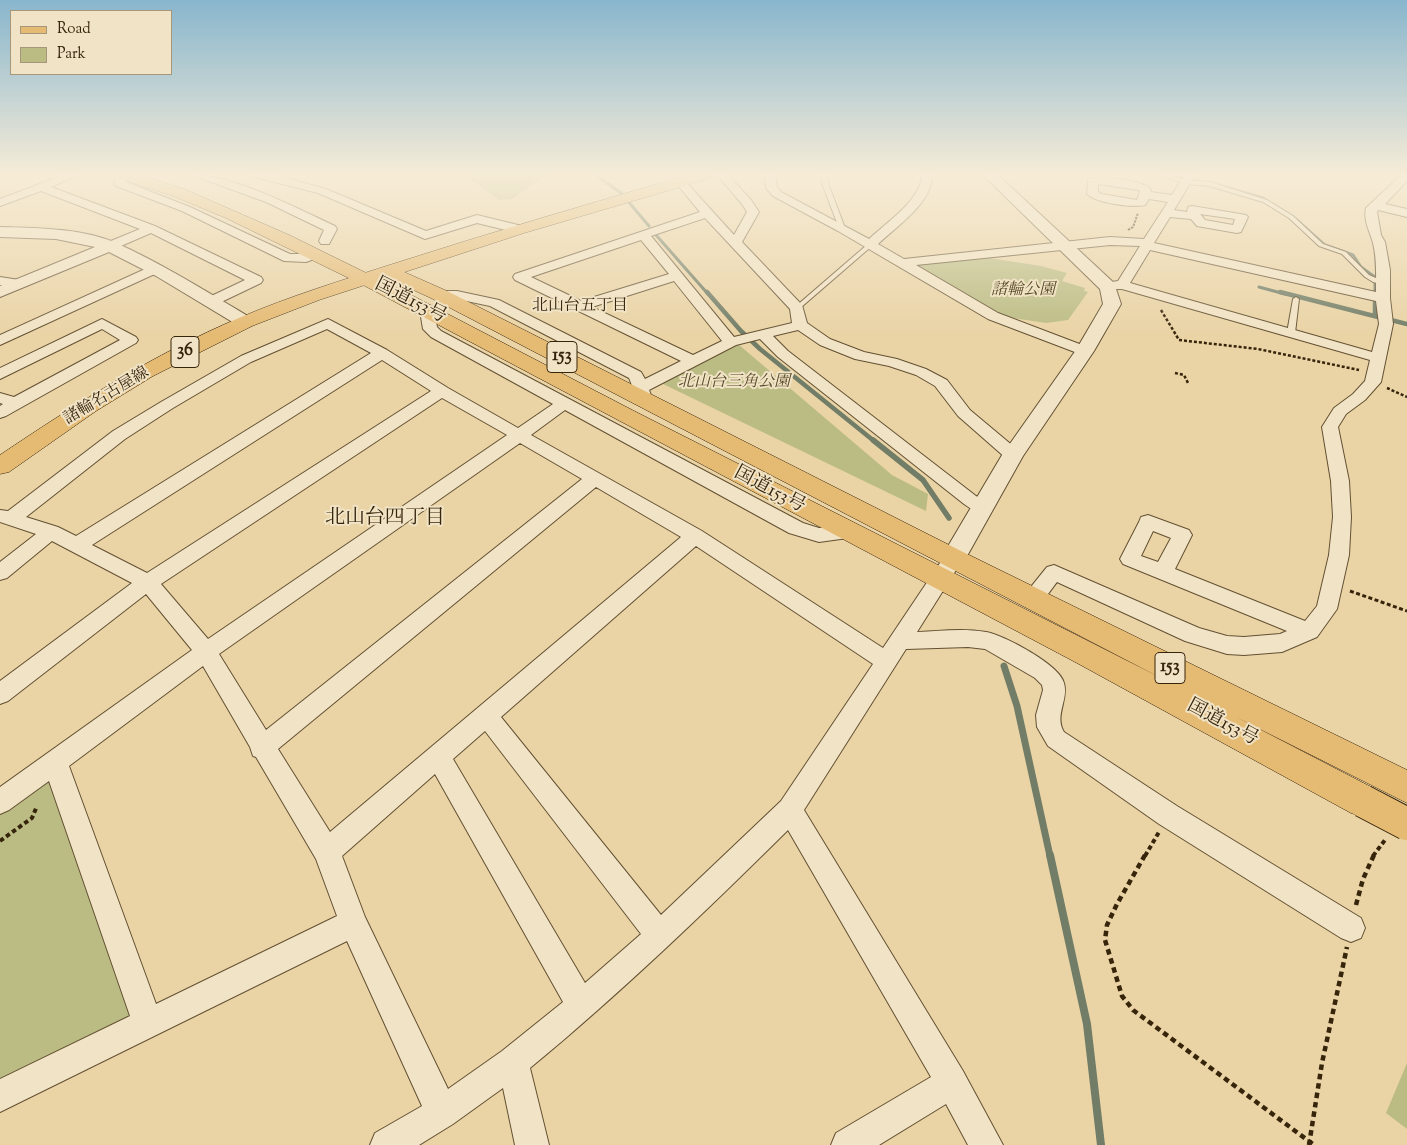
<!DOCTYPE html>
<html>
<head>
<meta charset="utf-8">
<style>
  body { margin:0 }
  #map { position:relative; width:1407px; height:1145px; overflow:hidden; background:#ead4a6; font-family:"Sorts Mill Goudy",serif }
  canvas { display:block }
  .legend { position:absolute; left:10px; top:10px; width:162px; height:65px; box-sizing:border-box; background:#f1e3c5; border:1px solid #a6977b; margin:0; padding:6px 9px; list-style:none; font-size:15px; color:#36240b }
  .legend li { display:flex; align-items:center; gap:10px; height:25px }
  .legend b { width:25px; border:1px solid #a6977b }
</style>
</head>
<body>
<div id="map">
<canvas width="1407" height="1145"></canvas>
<ul class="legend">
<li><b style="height:6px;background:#e5ba73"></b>Road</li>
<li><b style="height:14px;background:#bbbc84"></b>Park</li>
</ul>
</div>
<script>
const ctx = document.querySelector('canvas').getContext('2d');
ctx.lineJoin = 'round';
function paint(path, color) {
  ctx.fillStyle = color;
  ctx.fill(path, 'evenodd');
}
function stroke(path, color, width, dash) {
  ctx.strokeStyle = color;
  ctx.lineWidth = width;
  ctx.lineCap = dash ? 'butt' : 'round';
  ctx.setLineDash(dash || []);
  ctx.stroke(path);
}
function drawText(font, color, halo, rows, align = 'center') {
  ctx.font = font + ' "Sorts Mill Goudy","Noto Serif JP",serif';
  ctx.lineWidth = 4;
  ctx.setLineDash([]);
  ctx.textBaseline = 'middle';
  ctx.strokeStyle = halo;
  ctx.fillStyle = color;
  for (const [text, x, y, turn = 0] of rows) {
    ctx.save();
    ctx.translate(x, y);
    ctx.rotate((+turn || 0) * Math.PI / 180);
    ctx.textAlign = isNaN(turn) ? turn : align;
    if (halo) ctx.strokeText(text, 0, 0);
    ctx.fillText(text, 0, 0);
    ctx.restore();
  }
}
const green = new Path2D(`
  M471 175H546L512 199 499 200 471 180Z
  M983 257 1041 266 1067 273 1062 281 1085 288 1084 291 1088 292 1068 320 1046 323 1006 317 910 264Z
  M738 344 892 475 928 494 926 511 661 383Z
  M47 776 137 1015 0 1082V812Z
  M1407 1063V1129L1386 1113Z`);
const streamFar4 = new Path2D(`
  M596 175 621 193 649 226
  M1169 175 1189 180
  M1225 187 1263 198 1270 203
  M1297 220 1325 245 1353 255 1361 267 1375 277V294
  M656 235 708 294
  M1259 287 1285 294`);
const streamFar3 = new Path2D(`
  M707 292 741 331 760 349 874 441
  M1280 292 1378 317
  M1375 292V316
  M1387 319 1407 324`);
const streamFar2 = new Path2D(`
  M873 440 923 480 949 518`);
const streamFar1 = new Path2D(`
  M1004 666 1017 706 1050 856`);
const stream = new Path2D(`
  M1050 855 1087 1024 1101 1145`);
const pathFar4 = new Path2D(`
  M1128 230 1133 227 1138 213`);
const pathFar3 = new Path2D(`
  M1161 310 1179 340 1258 349 1359 370
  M1175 373 1184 375 1188 383
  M1387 388 1407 397`);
const pathFar2 = new Path2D(`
  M1350 591 1407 611`);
const pathFar1 = new Path2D(`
  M0 841 32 818 37 806
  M1145 856 1159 832
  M1373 856 1385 840`);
const path = new Path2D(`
  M1145 855 1117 904 1107 925 1105 940 1122 996 1133 1010 1314 1145
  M1356 905 1363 879 1374 855
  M1309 1145 1322 1063 1347 947`);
const service = new Path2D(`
  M821 175H827L829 186 845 228 844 229 839 228 823 186Z
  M1160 175H1169L1184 180 1210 182 1267 200 1293 216 1323 244 1346 252 1369 275 1387 283 1384 285 1373 282 1365 277 1342 254 1319 246 1289 218 1263 202 1209 186 1186 184Z
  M868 244 873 245 799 309H795V307Z
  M1296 297 1299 299 1295 333 1291 335 1287 333 1293 299Z`);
const minor = new Path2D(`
  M63 175H78L51 187 155 226 261 277 263 280 261 283 215 305H205L203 302 205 299 245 280 151 233 114 249H106L104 246 106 243 140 229 41 191 0 206V199Z
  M117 175H127L126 182 190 207 290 254H304L316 250 322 254 320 257 306 262 284 261 182 211 116 186 114 184Z
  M192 175C235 175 296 208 335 226L337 229 329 244H321L319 241 324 230 266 202Z
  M253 175H274L326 189 426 231 477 215 522 226 524 229 518 233 477 223 425 239 318 193 254 177Z
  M717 175H728L751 200 759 212 742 242 802 305 807 323 830 339 864 352 897 359 926 369 947 380 970 410 1019 451 1022 455 1019 459 1013 461 1007 459 958 416 935 386 916 375 889 366 855 359 820 345 798 330 773 336 788 351 976 496 991 504 993 508 991 512C980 516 973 510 964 504L778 357 760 339 736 345 649 390 653 400 651 403H639L629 378 490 306 457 299H440L433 295 440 291H457L499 300 641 372 645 379 681 361 515 280 513 277 515 274 700 212 676 183 681 180 685 181 734 235 747 212 742 204ZM705 218 790 309 792 323 734 337 651 236ZM641 240 669 274 581 301 531 277ZM674 281 722 341 693 355 592 307Z
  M765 175H775L777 187 781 192 869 239C887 222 921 200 922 175H932C933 202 897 226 878 244L904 259 1110 237 1144 239 1168 202 1149 199 1145 205C1133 208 1096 203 1087 194L1088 179C1103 175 1137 180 1150 188L1151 192 1172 195 1184 175H1195L1174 210 1187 212 1188 207 1192 206 1246 215 1248 217 1241 232 1237 233 1197 226 1191 219 1170 217 1154 243 1376 292C1376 276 1377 259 1373 243 1370 232 1363 220 1366 208L1401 175H1407V181L1385 204 1407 209V217L1378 210 1377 212 1381 235 1385 242 1390 270V298L1393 324 1381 382 1365 400 1346 414 1338 427 1349 481 1351 517 1349 555 1337 609 1317 637 1282 652 1244 655 1227 654 1185 641 1057 582C1048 593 1041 609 1025 604L1022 598 1047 567 1054 565 1199 628 1227 636 1244 637 1280 634 1287 631 1123 564 1120 559 1139 522 1141 517 1148 515 1189 530 1192 535 1175 569 1305 621 1317 606 1329 555 1333 517 1331 481 1322 427 1334 408 1353 394 1365 381 1370 360 1122 289H1105L1103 286 1105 283 1118 281 1140 246 1110 245 916 265 998 313 1090 348 1092 351 1090 354H1080L988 319 838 231 773 196 766 188ZM1098 184 1138 190 1140 191 1137 200 1102 194 1098 192ZM1200 214 1235 219 1233 225 1205 220ZM1150 250 1376 301 1379 324 1372 352 1130 283ZM1153 531 1171 538 1158 562 1141 556Z
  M154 265 159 266 160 269 159 272 0 345V335Z
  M0 277 26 281 28 284 21 288 0 285Z
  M427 307 434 311 437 327 441 331 803 523 819 528 848 525 855 527 858 532 855 537 819 542 789 533 565 410 531 435 702 531 883 648 946 554 953 552 960 554 963 559 917 632C940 631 963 628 986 632 1004 635 1060 665 1064 683 1069 700 1054 715 1064 732L1177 806 1361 918 1365 928 1361 938 1351 942 1341 938 1159 824 1048 746 1037 727 1036 715 1043 690 1042 685 1035 678 985 649 968 647 906 649 804 810 963 1071 1003 1145H968L946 1104 879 1145H831L836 1133 931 1077 788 830C704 913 621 993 530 1068L549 1145H515L503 1088 453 1124 419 1145H370L375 1133 422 1106 347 941 0 1112V1079L130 1016 49 781 9 810 0 814V787L192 650 146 594 8 701 0 704V681L132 583 52 541 7 578 0 580V562L36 534 0 522V510L8 511 113 431 161 402 241 356 328 319 387 350 448 388 518 428 553 404 431 337 423 329 420 311ZM327 329 371 353 76 536 58 527 26 517 125 439 173 408 251 362ZM382 360 431 391 147 573 92 545ZM442 398 507 435 208 639 161 584ZM520 443 582 479 266 730 219 654ZM596 487 681 537 330 832 278 749ZM696 546 873 664 781 801 661 915 501 717ZM203 666 250 747 253 756 256 757 316 859 337 916 156 1004 69 766ZM485 731 641 934 585 983 453 759ZM435 774 563 1002 502 1051 448 1089 365 917 342 856Z
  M102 319 136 337 138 340 136 343 6 416 0 418V406L3 404 0 403V393L14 397 120 340 102 329 0 379V368Z`);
const tertiary = new Path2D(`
  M983 175H998L1114 283 1121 304 1094 351 1023 456 962 565 953 568 944 565 941 559 944 553 1002 455 1076 350 1103 304 1100 289Z
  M0 227C37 228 79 228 114 242 161 263 206 291 251 318L254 322 251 326 245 327 239 326 156 276 109 252 0 297V286L95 247 56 239 0 237Z`);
const primary = new Path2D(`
  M689 175H713L711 178 524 233 319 300 252 326 153 376 96 411 9 472 0 474V455C76 404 154 354 239 318 290 296 343 280 396 263 493 232 591 203 689 175Z`);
const trunk = new Path2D(`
  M116 175H140L184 189 289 235 415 297 634 411 1163 679 433 299 392 280 389 276 392 272 398 271 404 272 447 291 963 552 1407 770V803L1236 717 1375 789 1380 801 1375 813 1363 817 1351 813 1077 663 365 286 226 218 173 196 118 178Z`);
const trunkBridge = new Path2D(`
  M1363 801 1407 824`);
const farParknames = [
  ["諸輪公園",1023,291],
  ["北山台三角公園",734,383]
];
const farNeighbourhoodnames = [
  ["北山台五丁目",580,307]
];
const farStreetnames = [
  ["諸輪名古屋線",107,397,-31]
];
const shields = [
  [185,352,28],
  [562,357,30],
  [1170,668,30]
];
const shieldNames = [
  ["36",185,352],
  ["153",562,357],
  ["153",1170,668]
];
const streetNames = [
  ["国道153号",410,302,27],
  ["国道153号",769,491,28],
  ["国道153号",1222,724,28]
];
const neighbourhoodNames = [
  ["北山台四丁目",385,520]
];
paint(green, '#bbbc84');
stroke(streamFar4, '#717d67', 3);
stroke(streamFar3, '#717d67', 4.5);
stroke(streamFar2, '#717d67', 5.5);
stroke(streamFar1, '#717d67', 7);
stroke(stream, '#717d67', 8);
stroke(service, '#635032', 2);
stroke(minor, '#635032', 2);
stroke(tertiary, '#635032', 2);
stroke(primary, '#36240b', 1);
stroke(trunk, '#36240b', 1);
stroke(pathFar4, '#36240b', 2, [2.5, 1]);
stroke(pathFar3, '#36240b', 2.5, [3, 2]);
stroke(pathFar2, '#36240b', 3, [4, 2.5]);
stroke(pathFar1, '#36240b', 4, [4.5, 3]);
stroke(path, '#36240b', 4.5, [5.5, 4]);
paint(service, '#f1e3c5');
paint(minor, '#f1e3c5');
paint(tertiary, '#f1e3c5');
paint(primary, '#e5ba73');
paint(trunk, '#e5ba73');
stroke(trunkBridge, '#36240b', 34, []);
stroke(trunkBridge, '#e5ba73', 32);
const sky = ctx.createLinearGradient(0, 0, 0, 335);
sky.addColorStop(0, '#88b6cd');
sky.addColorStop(0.52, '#f6ecd7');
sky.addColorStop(1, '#f6ecd700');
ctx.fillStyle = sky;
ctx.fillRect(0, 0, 1407, 335);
drawText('italic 16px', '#574a29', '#f1e3c5', farParknames);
drawText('16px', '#36240b', '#f1e3c5', farNeighbourhoodnames);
drawText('16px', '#36240b', '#f1e3c5', farStreetnames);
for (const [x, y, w] of shields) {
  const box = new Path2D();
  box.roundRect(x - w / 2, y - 15.5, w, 31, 4);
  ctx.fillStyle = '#f1e3c5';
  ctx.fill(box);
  stroke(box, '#36240b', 1);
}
drawText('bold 18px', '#36240b', null, shieldNames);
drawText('19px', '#36240b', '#f1e3c5', streetNames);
drawText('20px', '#36240b', '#f1e3c5', neighbourhoodNames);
</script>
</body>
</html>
